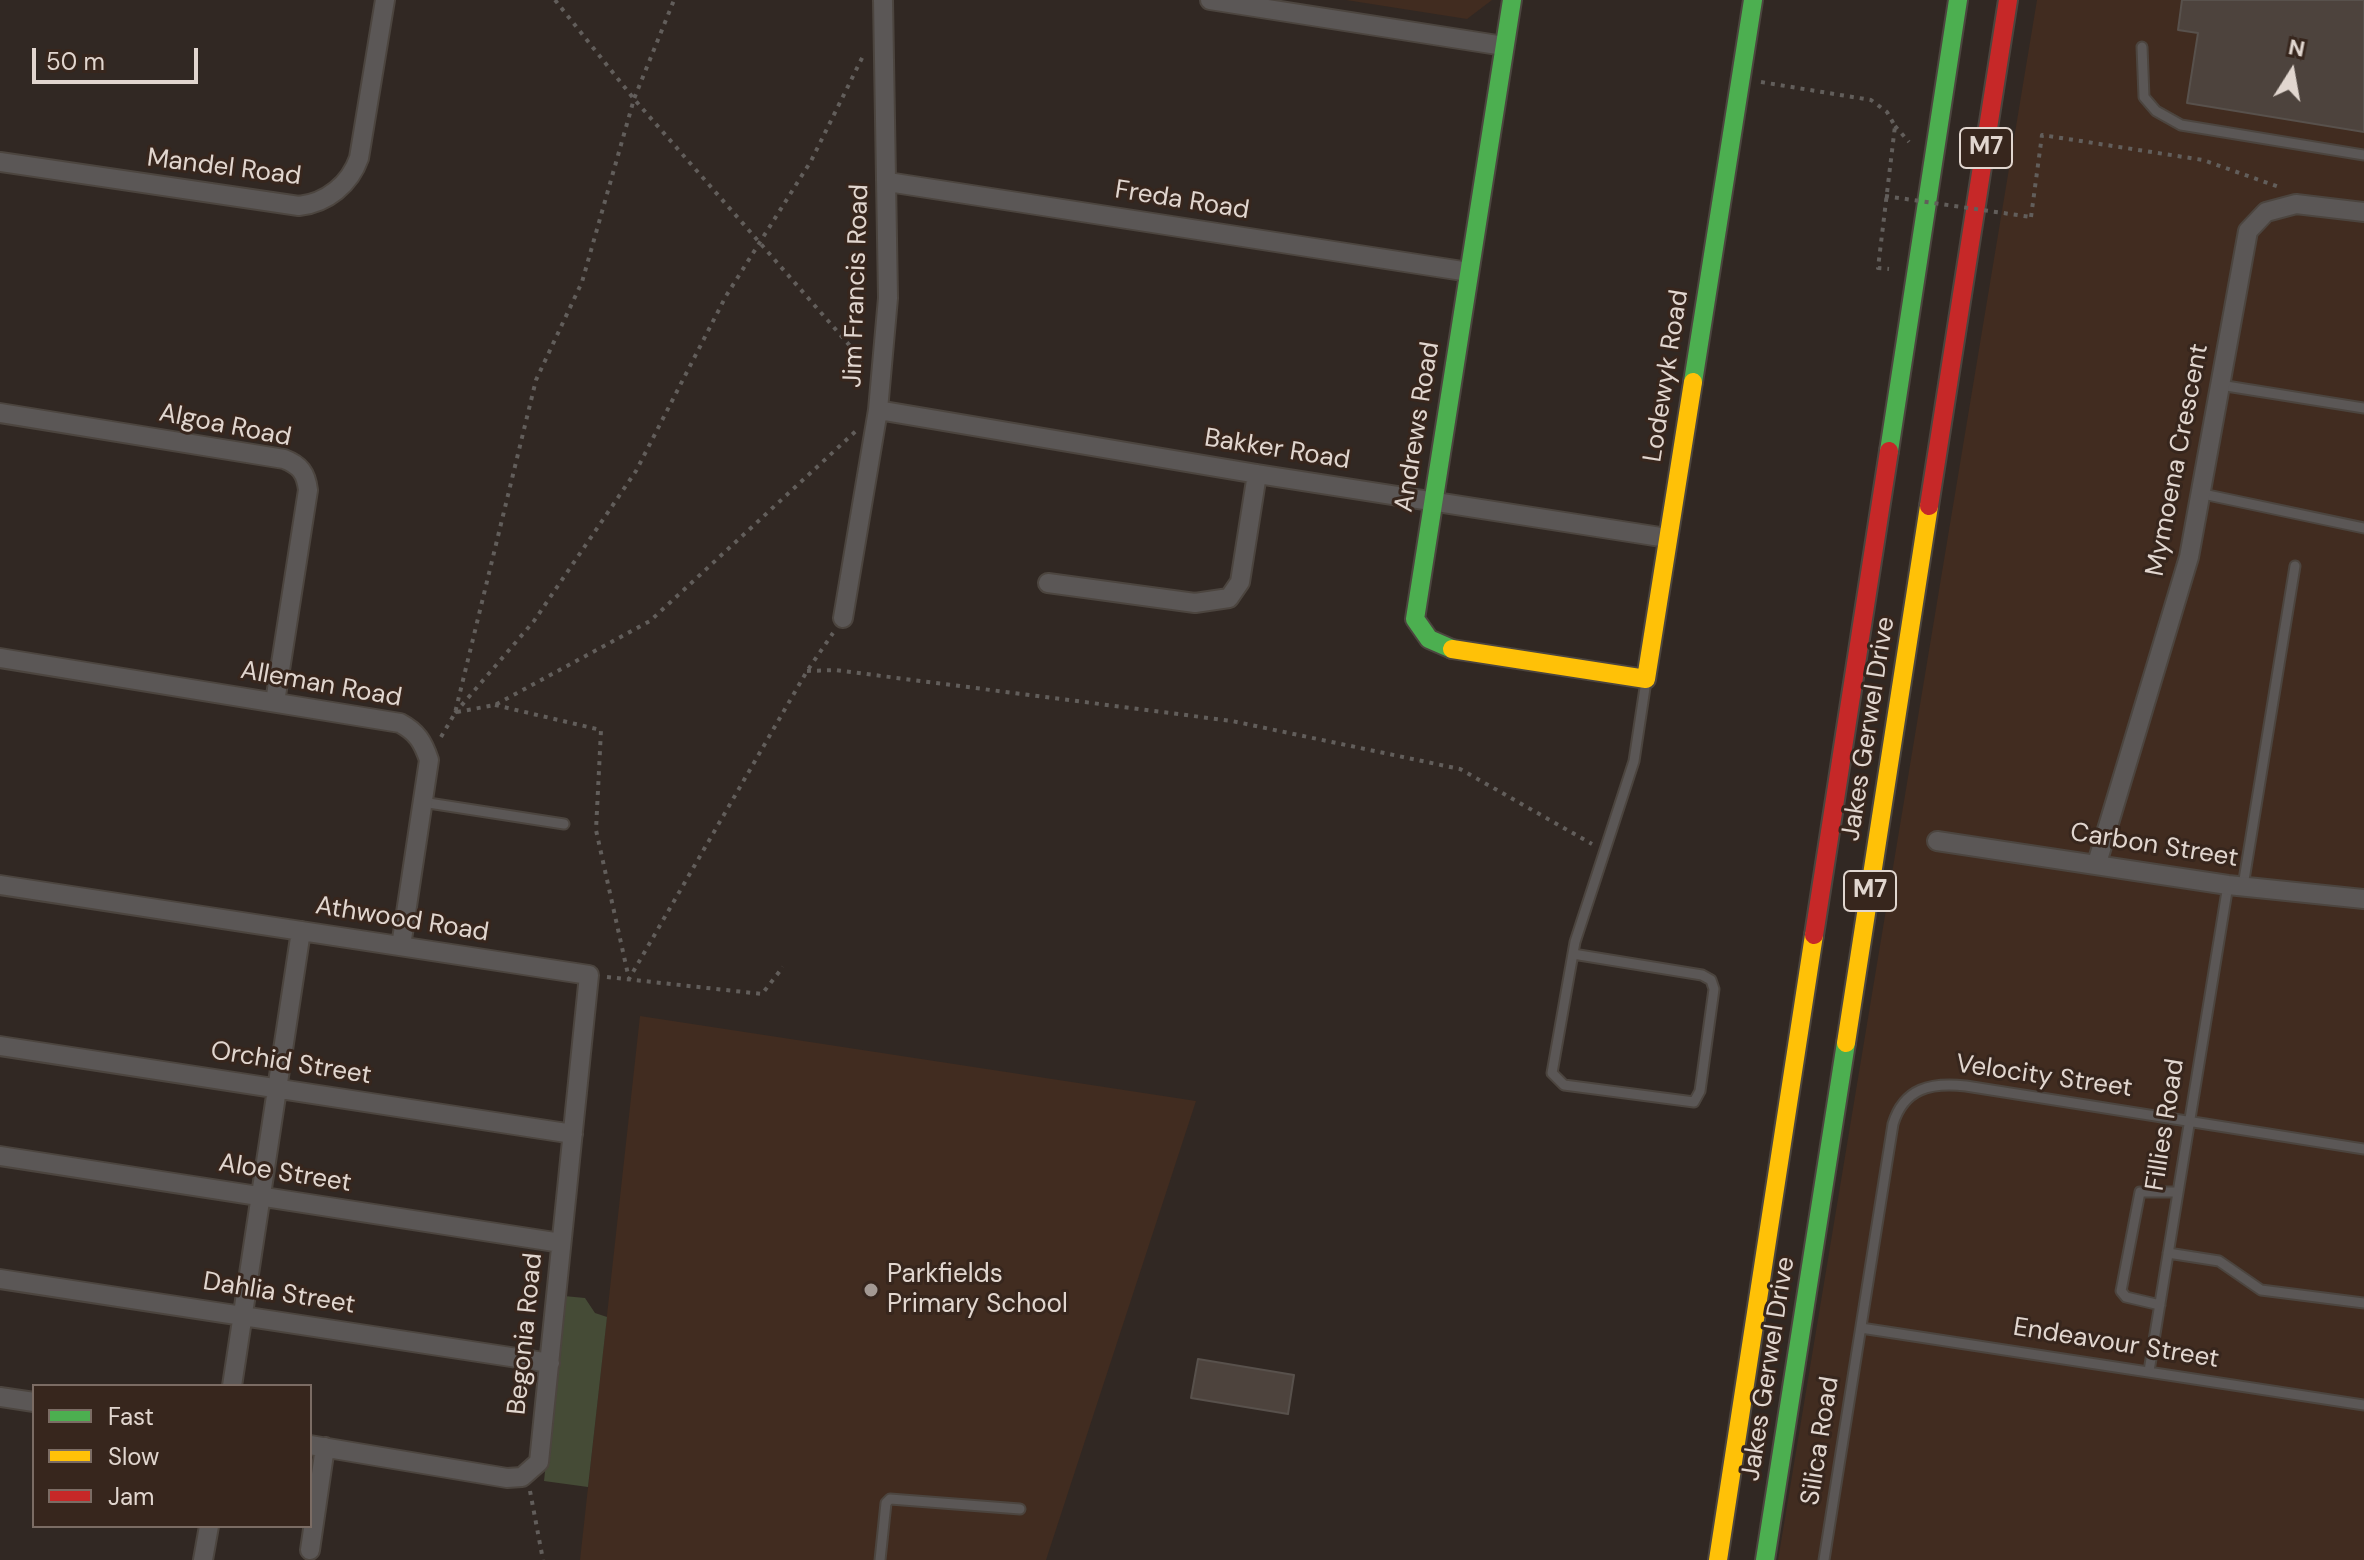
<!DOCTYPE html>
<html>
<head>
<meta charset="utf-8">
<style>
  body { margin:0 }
  #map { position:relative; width:2364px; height:1560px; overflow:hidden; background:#312823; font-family:"DM Sans",sans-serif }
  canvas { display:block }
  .legend { position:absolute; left:32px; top:1384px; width:280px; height:144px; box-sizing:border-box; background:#37261d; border:2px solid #7b6c64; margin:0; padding:10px 14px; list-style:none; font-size:24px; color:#e1d6cf }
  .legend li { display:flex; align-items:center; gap:16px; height:40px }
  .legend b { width:40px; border:2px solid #7b6c64 }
  .north { position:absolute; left:2252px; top:32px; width:80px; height:80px; -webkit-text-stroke:6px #37261d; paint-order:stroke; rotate:11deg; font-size:22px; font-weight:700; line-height:32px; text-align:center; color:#e1d6cf }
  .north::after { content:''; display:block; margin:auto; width:28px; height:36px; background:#e1d6cf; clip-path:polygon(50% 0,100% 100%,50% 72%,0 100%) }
  .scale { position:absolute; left:32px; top:48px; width:166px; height:36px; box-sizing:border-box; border:4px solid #e1d6cf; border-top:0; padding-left:10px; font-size:24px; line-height:28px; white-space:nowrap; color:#e1d6cf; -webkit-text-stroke:6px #37261d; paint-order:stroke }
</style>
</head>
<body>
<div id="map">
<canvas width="2364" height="1560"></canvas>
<ul class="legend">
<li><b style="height:10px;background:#4caf50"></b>Fast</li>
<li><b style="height:10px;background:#ffc107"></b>Slow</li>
<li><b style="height:10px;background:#c62828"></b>Jam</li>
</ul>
<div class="north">N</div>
<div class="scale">50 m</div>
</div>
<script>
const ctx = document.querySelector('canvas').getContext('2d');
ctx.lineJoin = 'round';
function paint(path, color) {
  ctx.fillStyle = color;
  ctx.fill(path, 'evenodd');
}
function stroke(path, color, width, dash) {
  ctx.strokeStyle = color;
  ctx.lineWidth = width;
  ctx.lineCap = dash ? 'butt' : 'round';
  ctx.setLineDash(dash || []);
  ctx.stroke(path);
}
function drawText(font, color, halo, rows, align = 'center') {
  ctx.font = font + ' "DM Sans",sans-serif';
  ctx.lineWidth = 6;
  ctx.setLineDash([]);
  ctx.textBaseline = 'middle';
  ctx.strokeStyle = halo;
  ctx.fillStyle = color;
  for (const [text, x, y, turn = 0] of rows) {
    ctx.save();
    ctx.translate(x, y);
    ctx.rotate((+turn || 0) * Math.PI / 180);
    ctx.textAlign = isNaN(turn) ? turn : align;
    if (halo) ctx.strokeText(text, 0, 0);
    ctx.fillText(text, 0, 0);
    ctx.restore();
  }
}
const built = new Path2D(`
  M1346 0H1492L1467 19Z
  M2037 0H2364V1560H1778Z
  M640 1016 1196 1101 1046 1560H580Z`);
const green = new Path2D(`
  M564 1296 585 1298 595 1313 607 1317 588 1487 544 1481Z`);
const building = new Path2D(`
  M2182 0H2364V132L2187 103 2198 33 2178 30Z
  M1198 1359 1294 1375 1288 1414 1191 1398Z`);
const path = new Path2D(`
  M555 0 634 99 865 363
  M1761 82 1871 100 1887 112 1895 126 1878 268 1889 269
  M1895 126 1909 142
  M2031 217 2042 135 2203 160 2279 187
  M807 671 835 670 1232 721 1460 769 1592 844
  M495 705 601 730 596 830 629 979 807 671 833 633
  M457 712 495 705 650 621 856 431
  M455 713 534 621 636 471 726 296 811 161 864 54
  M441 737 455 713 536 380 582 282 634 99 674 0
  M607 977 762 994 783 967
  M530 1491 543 1560`);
const lane = new Path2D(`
  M2142 47 2144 97 2156 111 2181 125 2364 155
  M2220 385 2364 408
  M2203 494 2364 528
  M422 802 564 824
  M2243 886 2295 566
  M1573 954 1702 975 1711 980 1714 989 1700 1091 1694 1102 1564 1085 1552 1073 1575 942 1634 761 1646 681
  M2168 1253 2219 1261 2261 1290 2364 1303
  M2160 1305 2126 1297 2121 1291 2140 1192H2178
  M1861 1328 2364 1405
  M2149 1371 2228 885
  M880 1560 886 1503 890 1499 1020 1509
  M1824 1560 1893 1124C1904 1088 1931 1082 1966 1086L2364 1149`);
const street = new Path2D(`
  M1210 0 1504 46
  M0 162 299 206C327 203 350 184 359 158L385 0
  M888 182 1469 272
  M878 410 1257 474 1667 538
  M0 413 284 459C300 465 306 473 308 490L275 702
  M1048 583 1195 603 1229 598 1240 582 1257 474
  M843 618 878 410 888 298 883 0
  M0 658 400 723C417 732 423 742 429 760L401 946
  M1937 841 2228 885 2364 899
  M2097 863 2189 557 2248 231 2266 212 2296 204 2364 212
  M0 885 589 975 539 1462 522 1477 507 1478 310 1445
  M0 1046 573 1134
  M0 1156 561 1243
  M0 1279 550 1363
  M232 1386 301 931
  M0 1397 34 1402
  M310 1550 325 1447
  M203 1560 209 1526`);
const fast = new Path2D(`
  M1693 382 1753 0
  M1889 451 1958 0
  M1452 649 1429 639 1415 619 1512 0
  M1765 1560 1846 1043`);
const slow = new Path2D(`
  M1452 649 1646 679 1693 382
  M1846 1043 1929 506
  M1718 1560 1814 935`);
const jam = new Path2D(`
  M1929 506 2008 0
  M1814 935 1889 451`);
const pathBridge = new Path2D(`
  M1885 196 2031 217`);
const markers = [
  [871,1290,8,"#a39993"]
];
const shields = [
  [1986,148,52],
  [1870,891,52]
];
const shieldNames = [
  ["M7",1986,148],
  ["M7",1870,891]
];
const streetNames = [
  ["Mandel Road",224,168,7],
  ["Freda Road",1182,201,9],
  ["Jim Francis Road",857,286,-88],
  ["Lodewyk Road",1667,376,-81],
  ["Algoa Road",225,426,11],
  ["Andrews Road",1418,427,-81],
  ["Bakker Road",1277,450,9],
  ["Mymoena Crescent",2178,460,-79],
  ["Alleman Road",321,685,10],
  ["Jakes Gerwel Drive",1869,729,-81],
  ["Carbon Street",2154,846,9],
  ["Athwood Road",402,920,9],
  ["Orchid Street",291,1064,9],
  ["Velocity Street",2044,1077,8],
  ["Fillies Road",2166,1125,-81],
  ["Aloe Street",285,1174,9],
  ["Dahlia Street",279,1294,9],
  ["Begonia Road",526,1334,-84],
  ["Endeavour Street",2116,1344,9],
  ["Jakes Gerwel Drive",1769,1369,-81],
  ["Silica Road",1821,1441,-81]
];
const poiNames = [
  ["Parkfields",887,1275],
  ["Primary School",887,1305]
];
paint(built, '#412c20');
paint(green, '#454b36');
paint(building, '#4d433d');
stroke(building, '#58514c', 2);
stroke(lane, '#4c453f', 13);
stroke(street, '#4c453f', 22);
stroke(fast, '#4c453f', 22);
stroke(slow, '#4c453f', 22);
stroke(jam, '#4c453f', 22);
stroke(path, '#625e5b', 4, [4, 6]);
stroke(lane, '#5b5756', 9);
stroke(street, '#5b5756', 18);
stroke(fast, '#4caf50', 18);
stroke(slow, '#ffc107', 18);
stroke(jam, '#c62828', 18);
stroke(pathBridge, '#625e5b', 4, [4, 6]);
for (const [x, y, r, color] of markers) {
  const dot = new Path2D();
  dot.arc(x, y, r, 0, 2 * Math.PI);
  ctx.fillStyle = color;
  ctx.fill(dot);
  stroke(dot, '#37261d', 3);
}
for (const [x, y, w] of shields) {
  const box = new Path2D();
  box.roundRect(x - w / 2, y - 20, w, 40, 6);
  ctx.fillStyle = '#37261d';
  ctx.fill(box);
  stroke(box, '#e1d6cf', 2);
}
drawText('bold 24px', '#e1d6cf', null, shieldNames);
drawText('26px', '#e1d6cf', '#37261d', streetNames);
drawText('26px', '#e1d6cf', '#37261d', poiNames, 'left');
</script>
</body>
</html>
